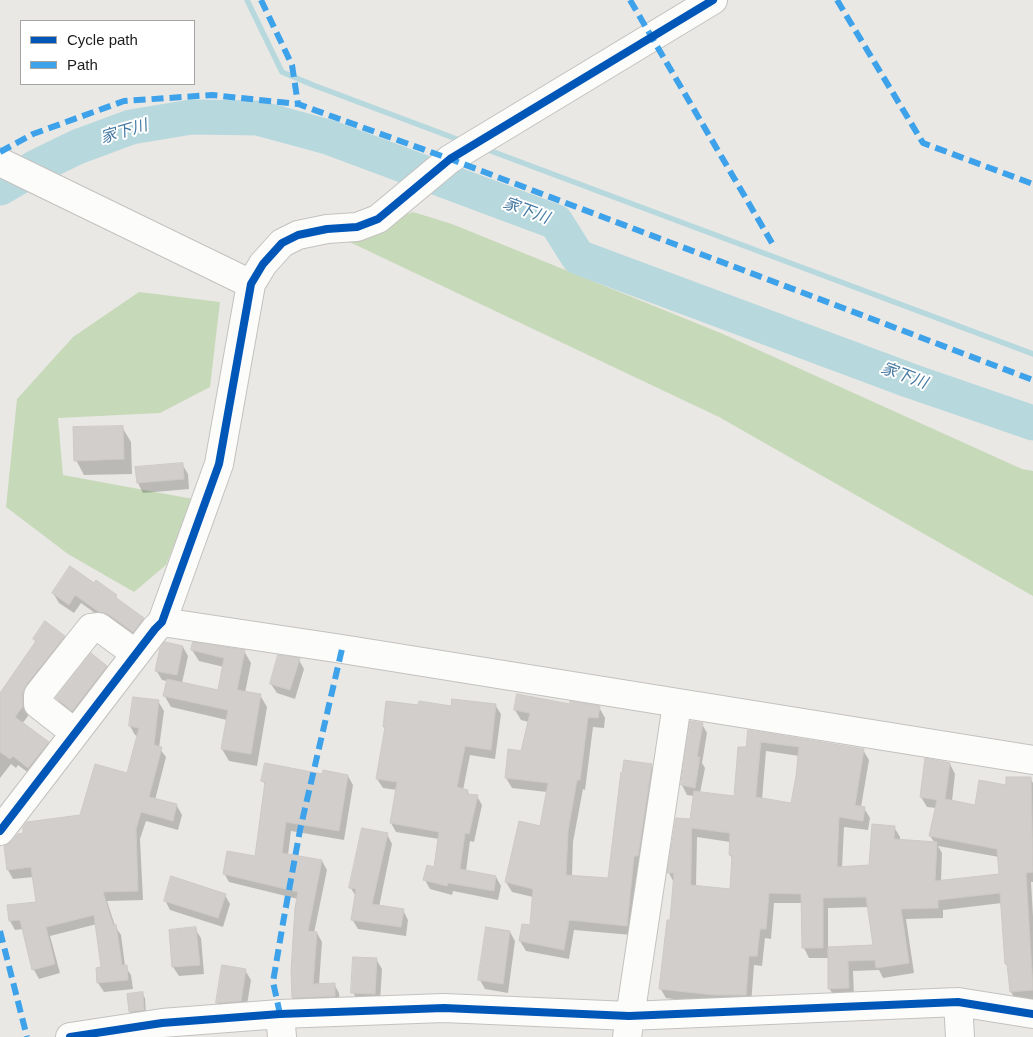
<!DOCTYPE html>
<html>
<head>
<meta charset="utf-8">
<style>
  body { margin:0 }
  #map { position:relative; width:1033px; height:1037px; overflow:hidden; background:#eae8e4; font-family:Helvetica,sans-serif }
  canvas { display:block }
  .legend { position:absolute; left:20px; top:20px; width:175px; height:65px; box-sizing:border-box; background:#fff; border:1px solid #a4a4a4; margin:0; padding:6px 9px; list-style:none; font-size:15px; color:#1c1c1c }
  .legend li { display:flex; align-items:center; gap:10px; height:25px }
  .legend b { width:25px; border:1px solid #a4a4a4 }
</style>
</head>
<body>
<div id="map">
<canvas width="1033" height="1037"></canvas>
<ul class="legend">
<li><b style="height:6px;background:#0057b8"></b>Cycle path</li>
<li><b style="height:6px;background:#3da2ea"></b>Path</li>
</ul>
</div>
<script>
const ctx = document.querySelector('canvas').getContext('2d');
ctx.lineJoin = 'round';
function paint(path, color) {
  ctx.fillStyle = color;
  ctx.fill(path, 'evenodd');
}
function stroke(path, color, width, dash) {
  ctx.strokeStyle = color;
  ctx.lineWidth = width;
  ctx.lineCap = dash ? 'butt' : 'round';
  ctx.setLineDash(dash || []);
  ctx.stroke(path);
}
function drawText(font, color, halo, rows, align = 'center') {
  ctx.font = font + ' Helvetica,"Noto Sans JP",sans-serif';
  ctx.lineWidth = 4;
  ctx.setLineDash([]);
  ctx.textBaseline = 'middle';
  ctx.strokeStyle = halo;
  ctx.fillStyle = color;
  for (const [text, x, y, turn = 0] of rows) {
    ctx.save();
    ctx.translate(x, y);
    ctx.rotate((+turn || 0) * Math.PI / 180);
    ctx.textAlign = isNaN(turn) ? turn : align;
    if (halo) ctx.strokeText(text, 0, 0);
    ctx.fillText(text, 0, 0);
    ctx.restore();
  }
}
const forest = new Path2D(`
  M413 212 452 224 723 334 1022 469 1033 471V596L719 417 341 238Z
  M139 292 220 302 210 387 160 413 58 418 63 475 193 499 166 565 134 592 68 554 6 507 17 399 73 337Z`);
const shadow = new Path2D(`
  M122 427 131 442 132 474 84 475 76 460Z
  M182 464 188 474 189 489 143 493 138 483 137 468Z
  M95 584 116 596 119 602 143 619 149 628 139 641 106 621 81 603 74 613 59 603 53 593Z
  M64 637 69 646 27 705 28 716 22 724 48 743 53 752 34 777 18 765 16 768 11 764 0 778V695L36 643 34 639Z
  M183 647 188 656 182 683 219 691 224 667 199 661 192 650 244 651 251 663 245 693 260 695 267 707 257 766 229 761 222 749 227 720 171 707 164 695 167 681 162 680 156 670Z
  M299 660 304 669 295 699 277 693 271 684Z
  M106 666 112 676 78 720 63 708 57 698Z
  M134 698 158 701 164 711 159 748 166 757 155 800 177 806 182 815 178 830 146 821 140 839 143 900 107 901 115 926 121 935 125 966 131 975 133 989 104 992 98 983 102 968 97 924 50 936 60 973 39 979 34 970 23 929 15 930 10 921 37 903 34 877 13 879 8 870 6 846 81 816 128 775 138 736 135 735 130 726Z
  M495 705 501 714 495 759 470 755 463 790 467 791 470 795 477 796 482 805 474 842 470 841 466 871 496 877 501 886 498 900 453 891 452 895 430 889 425 880 435 869 439 839 396 832 391 823 397 790 383 788 377 779 386 730 384 727 419 706 452 707Z
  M571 705 599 707 605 718 604 728 593 727 585 790 583 789 573 842 572 876 609 880 651 765 657 776 644 866 639 865 632 935 574 930 569 959 526 951 520 941 531 927 533 897 512 892 506 882 520 822 541 828 547 792 512 788 506 778 509 751 522 752 529 722 521 720 515 710Z
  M702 724 707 733 702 763 705 768 700 793 735 798 747 749 749 731 863 750 869 760 861 807 864 808 870 818 868 830 844 827 842 868 870 866 894 827 900 837V841L935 843 930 836 936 808 927 807 921 797 950 764 955 774 952 801 976 806 1007 786 1030 778 1033 783V882H1031L1033 916V1001L1017 1002 1011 992 1009 968 1006 964 1002 903 943 910V918L906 919 914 973 883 978 879 970 853 971 854 998H835L829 988V958H809L804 948 803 903H774L771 939 765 938 762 966 754 965 751 1005H721L666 998 660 988 671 922 674 883 669 873 691 820 694 796 687 795 682 785ZM766 751 799 756 792 804 762 800ZM697 837 730 842V855L733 860 731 890 696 887ZM938 846 999 857 1000 875 941 882 942 853ZM869 907 874 946 828 948V908Z
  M323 776H348L353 785 344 840 291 831 288 855 322 861 327 870 314 933H317L322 942 319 985 334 984 339 993 340 1005 298 1007 293 998 298 899 229 882 224 873 256 857 265 786 263 781Z
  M387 834 392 844 379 907 403 910 408 920 406 936 358 929 352 919 356 896 350 887Z
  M225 895 230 904 223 927 170 910 165 900Z
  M195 929 201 938 204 974 179 976 173 967 170 931Z
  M510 932 515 941 508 993 485 989 480 980Z
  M376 959 382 969 380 1003 358 1002 353 992Z
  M245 970 251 980 246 1011 223 1012 217 1002Z
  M142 994 145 998 146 1014 132 1016 130 1012Z`);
const stream = new Path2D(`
  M247 0 282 72 313 85 462 141
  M483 148 1033 354`);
const river = new Path2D(`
  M0 188 38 166 77 147 131 127 191 117 258 118 328 137 556 222 578 257 911 381 1033 423`);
const building = new Path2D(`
  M123 426 124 459 74 461 73 427Z
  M183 463 184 479 137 483 135 467Z
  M70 566 94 583 96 580 117 595 115 597 144 618 133 632 108 614 99 612 75 595 69 605 52 593Z
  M45 621 65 636 26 685 22 695 23 706 15 717 49 742 28 768 13 756 10 759 0 752V693L36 641 33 639Z
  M165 642 183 646 177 675 155 671 160 648Z
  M193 642 245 650 237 690 261 694 251 754 221 749 228 710 163 696 167 679 218 690 224 658 191 650Z
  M91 653 107 666 72 711 56 698Z
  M278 655 300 658 290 690 270 684Z
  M517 694 570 704V701L600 706 598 718 588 717 580 780H577L568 831 566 875 608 878 621 772 622 773 624 760 652 764 638 856H634L627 926 569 920 564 950 519 941 522 924 530 925 533 889 505 882 519 821 540 826 548 783 505 778 508 749 521 751 530 713 514 710Z
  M133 697 159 700 154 745 162 747 149 797 177 804 173 821 141 812 136 829 138 891 103 892 113 925 116 924 122 965H127L128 980 97 983 96 968 101 967 94 915 46 927 55 964 32 970 20 920 9 921 7 905 36 902 31 867 7 870 4 846 12 841 18 834 23 833V827L27 822 80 815 95 764 127 773 139 728 129 726Z
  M452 699 496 704 491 750 465 746 457 787 468 790 467 794 478 795 469 834 465 833 460 869 496 876 494 891 448 883 447 886 423 880 427 865 434 867 439 832 390 823 397 782 376 779 385 727H383L386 701 418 705 419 701 451 706Z
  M690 721 703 723 697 757H700L695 788 681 785Z
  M748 730 864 749 855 805 865 807 863 821 839 817 837 867 869 865 872 824 895 826 894 839 937 842 935 881 999 874 997 849 929 836 937 800 920 797 925 758 950 763 945 799 975 805 979 780 1006 785V777H1031L1033 872 1026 873 1033 990 1010 992 1007 964H1005L1000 893 938 900V908L901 909 909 963 876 968 875 960 848 961 849 988 828 989V947L873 945 866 897 823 898V948H802L801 894 769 893 766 929H760L757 956H749L746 995H714L659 989 667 920H670L674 873H667L676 818 690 819 694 791 734 796 738 747H746ZM761 742 799 747 796 776 791 803 756 797ZM692 828 730 833 729 855H732L730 889 691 885Z
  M265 763 322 774 323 770 348 775 339 831 286 822 282 853 322 860 308 931 317 932 313 984 335 983V996L292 998 291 971 295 908 298 892 223 874 227 851 255 856 265 782 261 781Z
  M362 828 388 833 372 904 404 909 401 927 351 920 356 889 349 888Z
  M171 876 226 894 218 918 164 901Z
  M196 927 200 965 172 967 169 930Z
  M486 927 510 931 503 984 478 980Z
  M353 957 377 958 375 994 351 993Z
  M222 965 246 969 241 1001 216 1003Z
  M143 992 144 1010 129 1012 127 994Z`);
const minor = new Path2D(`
  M0 162 251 284
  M162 622 342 649 1033 760
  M75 733 38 704V695L91 628 99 627 136 654
  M0 831 155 629 162 622 219 464 251 284 263 264 282 243 298 235 327 229 357 227 378 219 450 159 713 0
  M958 1002 960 1037
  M280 1014 282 1037
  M70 1037 162 1023 280 1014 444 1008 629 1016 958 1002 1033 1014
  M627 1037 677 704`);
const quiet = new Path2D(`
  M261 0 292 65 298 104
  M630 0 772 243
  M837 0 923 143 1033 184
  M0 152 33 134 124 101 212 95 298 104 450 159 1033 380
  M0 931 27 1037
  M280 1014 273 982 283 923 300 830 342 649`);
const cycleway = new Path2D(`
  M0 831 155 629 162 622 219 464 251 284 263 264 282 243 298 235 327 229 357 227 378 219 450 159 713 0
  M70 1037 162 1023 280 1014 444 1008 629 1016 958 1002 1033 1014`);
const waterNames = [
  ["家下川",124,132,-16],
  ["家下川",526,211,20],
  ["家下川",904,376,20]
];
paint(forest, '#c6d9b9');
paint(shadow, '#0003');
stroke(stream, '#b7d9de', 5.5);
stroke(river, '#b7d9de', 35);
paint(building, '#d1cecb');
stroke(building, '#cdc9c6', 1);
stroke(minor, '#c3c2c0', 30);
stroke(minor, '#fcfcfb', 28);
stroke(quiet, '#3da2ea', 6, [12, 6]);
stroke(cycleway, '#0057b8', 8);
drawText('italic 16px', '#467aa3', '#fff', waterNames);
</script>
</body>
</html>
